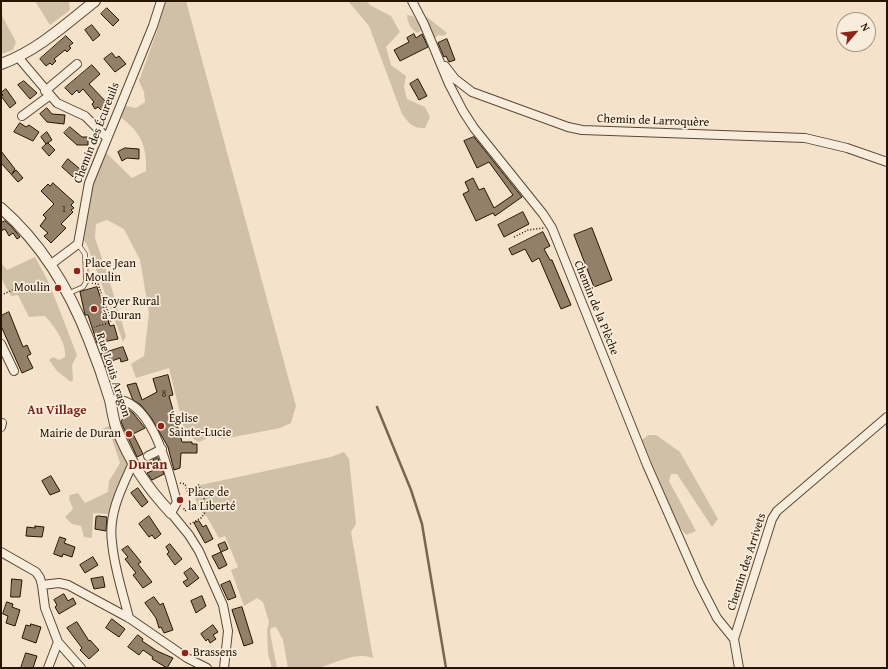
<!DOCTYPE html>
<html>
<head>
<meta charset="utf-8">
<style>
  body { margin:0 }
  #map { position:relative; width:888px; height:669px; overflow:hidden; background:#f4e3ca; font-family:"Gentium Book Plus",serif }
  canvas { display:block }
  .frame { position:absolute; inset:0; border:2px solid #281401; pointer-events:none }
  .north { position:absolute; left:836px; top:12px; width:40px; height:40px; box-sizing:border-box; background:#f8eddd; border:1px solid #a59685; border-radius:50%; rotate:62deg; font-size:11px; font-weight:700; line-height:16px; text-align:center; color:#281401 }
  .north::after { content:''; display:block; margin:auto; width:14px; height:18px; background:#8f2418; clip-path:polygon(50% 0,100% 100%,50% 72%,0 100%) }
</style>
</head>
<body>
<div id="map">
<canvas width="888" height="669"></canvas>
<div class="frame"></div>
<div class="north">N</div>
</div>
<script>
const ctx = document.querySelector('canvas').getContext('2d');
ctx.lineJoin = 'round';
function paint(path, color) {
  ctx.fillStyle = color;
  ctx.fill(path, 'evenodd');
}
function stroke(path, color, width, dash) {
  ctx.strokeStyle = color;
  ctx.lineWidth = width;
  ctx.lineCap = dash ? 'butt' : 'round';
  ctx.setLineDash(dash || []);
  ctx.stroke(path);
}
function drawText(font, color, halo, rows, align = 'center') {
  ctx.font = font + ' "Gentium Book Plus",serif';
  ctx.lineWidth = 3.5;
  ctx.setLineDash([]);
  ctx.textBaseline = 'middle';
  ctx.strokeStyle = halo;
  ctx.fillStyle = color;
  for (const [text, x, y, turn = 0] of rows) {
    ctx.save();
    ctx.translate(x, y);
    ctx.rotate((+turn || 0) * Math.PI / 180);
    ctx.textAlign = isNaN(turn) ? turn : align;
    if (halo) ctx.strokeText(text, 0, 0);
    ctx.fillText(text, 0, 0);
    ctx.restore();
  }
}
const green = new Path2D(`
  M35 1H69L70 10 50 25Z
  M166 1H186L296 406 291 423 280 428 223 439 212 436 199 442 185 434 169 368 136 378 131 364 144 356 149 313 140 260 124 229 107 220 96 224 95 238 109 279 126 336 123 342 87 245 78 231 84 182 98 145 132 178 146 171C147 146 141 132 120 117L126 106 136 108 145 102 144 92 139 81 157 31Z
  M348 1H367L370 5 391 16 400 32 386 47 391 65 406 76 404 87 407 99 425 107 430 117 425 128C413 129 409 123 402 114L369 26Z
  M1 14 16 42 13 50 1 54Z
  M407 15 413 16 416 20 427 17 447 33 444 36 438 35 435 38 423 29 418 33C410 29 408 23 407 15Z
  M35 257 49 283 77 355 72 365 73 380 71 382 57 371 49 360 53 357 59 360 65 357C67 343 54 326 45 316L29 317 18 295 11 296 1 278V263L7 270Z
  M113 424 130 464 110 514 93 513 92 538 84 537 81 526 72 524 65 517 73 509 69 499 70 495 78 493 85 503 108 492 109 481 120 463 112 439 102 429Z
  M648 435H656L680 452 718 519 712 527 677 474H671L669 481 696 531 686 535 679 526 642 440Z
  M344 452 349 459 356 524 351 532 373 658C352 651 336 665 316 668 307 669 297 668 288 668L283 640 276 627 271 628 270 632 277 668H272L268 654 267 630 269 622 263 602 257 598 244 606 231 570 238 567 225 536 219 538 207 517 200 511 191 487 331 457Z`);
const stream = new Path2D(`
  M377 407 411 490 422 524 446 668`);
const building = new Path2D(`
  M107 8 119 20 113 26 101 14Z
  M92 25 100 35 93 41 85 30Z
  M414 34 416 38 422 34 428 47 400 61 394 50 409 42 407 38Z
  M66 36 73 43 69 46 71 48 67 52 65 50 60 54 54 59 56 61 52 65 50 63 46 66 40 59Z
  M447 39 455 60 449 62 446 56 444 57 438 43Z
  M112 53 116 58 119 56 126 64 115 72 104 59Z
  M92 65 100 74 89 84 108 104 101 110 98 107 95 109 92 104 94 102 83 89 79 93 77 90 72 95 65 88Z
  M418 79 427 96 419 100 410 84Z
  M24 81 37 93 30 99 18 85Z
  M6 89 16 103 10 108 1 96 3 95 1 93Z
  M47 108 52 114 65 115 64 124 47 122 40 114Z
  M20 123 26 127 29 125 39 132 33 141 14 132Z
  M70 127 82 137H88V145H77L67 136 64 133Z
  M47 132 52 140 46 144 41 137Z
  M474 137 522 197 495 216 493 213 476 221 463 194 469 191 465 182 473 178 479 190 484 188 494 208 513 195 489 162 477 168 464 141Z
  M48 143 55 150 49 156 42 148Z
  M125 148 139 149V159L127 158 122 161 118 152Z
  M1 151 15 169 12 174 16 170 23 178 18 182 1 163Z
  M68 159 80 169 73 177 62 167Z
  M53 183 74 202 71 205 74 208 71 210 73 212 61 224 66 228 51 243 44 236 48 233 40 226 46 218 43 215 54 204 41 191 48 184 50 186Z
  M523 212 529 224 504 237 498 225Z
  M5 221 11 226 20 237 17 239 13 233 9 236 5 229 1 231V223Z
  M592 228 612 280 594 287 574 235Z
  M543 232 550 246 544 249 550 260H552L571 305 561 309 539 258 532 262 525 249 512 255 509 249Z
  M97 287 110 326 114 325 118 339 97 343 88 315H85L80 292Z
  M9 312 23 347 27 345 31 354 27 356 33 368 22 373 1 326V316Z
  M123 347 128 360 121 362 120 358 109 362 110 366 106 368 101 354Z
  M168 375 173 395 169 396 182 442H192V444H197V453H181L180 468 174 470 168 447 152 419 141 405 133 400 127 385 136 383 142 400 157 392 153 379Z
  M129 410 133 413 145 428 133 434 143 454 137 457 121 422Z
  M158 458 164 474 152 480 147 473 156 469 153 460Z
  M51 476 60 491 50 495 42 481Z
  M138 488 148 502 142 507 131 493Z
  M98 516 107 517 106 531 95 529 96 517Z
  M149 516 161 534 155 539 152 535 149 537 139 524Z
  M199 521 203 527 206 525 213 539 205 543 194 523Z
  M35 526 44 527 42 537 26 536 27 527 35 528Z
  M60 537 66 539 64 543 75 547 72 557 63 554 62 557 54 554Z
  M225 542 228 549 221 552 227 565 219 569 212 556 221 552 218 545Z
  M170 544 182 559 175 565 167 554 169 552 166 547Z
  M128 546 141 562 138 564 152 582 143 588 133 575 136 573 125 559 128 557 122 550Z
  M93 557 98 565 85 573 80 565Z
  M191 568 199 578 187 587 183 582 188 579 184 573Z
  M103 577 105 587 94 589 91 579Z
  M12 579 22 580 20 597H11Z
  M230 581 236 597 228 600 221 585Z
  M64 594 68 601 73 598 76 604 59 614 55 607 57 605 54 600Z
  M202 596 206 606 196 613 191 601Z
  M154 597 160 605 163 603 173 630 164 633 161 627 159 628 156 618 145 603Z
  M7 602 13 604 12 607 20 610 15 626 6 623 8 616 3 614Z
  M242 607 253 643 244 646 232 610Z
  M112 619 125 629 119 637 106 628Z
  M77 622 89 641 90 640 99 650 89 659 80 650 82 648 67 628Z
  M31 624 41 627 36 643 22 638 26 625 30 626Z
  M213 625 218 632 213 635 216 639 210 643 208 639 206 641 201 634Z
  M138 635 143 639 142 641 157 651 173 658 167 668 152 659 153 657 143 650 139 655 128 647Z
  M26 653 37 656 33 668H21Z`);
const path = new Path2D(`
  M514 237 528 230 544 228
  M92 283 98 284 111 320 109 323 94 327
  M1 295 13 290
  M180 483 185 484 192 505 191 508 185 511 183 507
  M190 524 201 518 206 511 205 501 198 484`);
const service = new Path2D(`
  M67 294 83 287 86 282 85 254 78 244`);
const minor = new Path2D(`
  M412 1 424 24 449 84 463 111 474 128 543 214 552 228 647 465 699 583 717 618 734 639
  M18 57 57 103 85 116 106 137
  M445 66 455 79 472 92 568 127 582 130 805 138 847 148 887 162
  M45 91 77 64
  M22 116 49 96
  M50 265 78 244 89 183 153 26 161 1
  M1 344 14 371
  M110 400C152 393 169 473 177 502L171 513 189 535 199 551 223 605 228 631 224 668
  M1 427 2 423
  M148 456 162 449
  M1 552 36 572 40 578 42 585 45 608 58 642 48 668
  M42 585 59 583 68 585 129 618 187 658 207 668
  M129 618C123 593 114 568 112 542 108 514 122 487 133 463
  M58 642 81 668
  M739 668 734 639 772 519 777 511 887 417`);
const tertiary = new Path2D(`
  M1 64C37 51 66 24 95 1
  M1 208C41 243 70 291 89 340 97 360 104 380 110 400 112 409 113 418 116 427 130 462 145 485 171 513`);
const markers = [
  [77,271,4,"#8f2418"],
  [58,288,4,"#8f2418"],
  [94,309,4,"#8f2418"],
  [161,426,4,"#8f2418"],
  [129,434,4,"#8f2418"],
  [180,500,4,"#8f2418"],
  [185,653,4,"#8f2418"]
];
const numberNames = [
  ["1",64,209],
  ["8",164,394]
];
const streetNames = [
  ["Chemin de Larroquère",653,121,2],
  ["Chemin des Écureuils",97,133,-69],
  ["Chemin de la Plèche",596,308,68],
  ["Rue Louis Aragon",113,375,72],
  ["Chemin des Arrivets",747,562,-72]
];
const poiNames = [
  ["Place Jean",85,264],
  ["Moulin",85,278],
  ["Moulin",50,288,"right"],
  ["Foyer Rural",102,302],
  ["à Duran",102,316],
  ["Église",169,419],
  ["Sainte-Lucie",169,433],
  ["Mairie de Duran",121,434,"right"],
  ["Place de",188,493],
  ["la Liberté",188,507],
  ["Brassens",193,653]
];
const neighbourhoodNames = [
  ["Au Village",57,411]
];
const quarterNames = [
  ["Duran",148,465]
];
paint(green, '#d1c0a8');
stroke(stream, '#796651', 2.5);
paint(building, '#92806a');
stroke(building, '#281401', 1);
stroke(service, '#5b4833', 5.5);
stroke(minor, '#5b4833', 10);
stroke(tertiary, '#5b4833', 12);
stroke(path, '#281401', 1.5, [1, 2]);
stroke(service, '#f8eddd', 4);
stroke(minor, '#f8eddd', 8);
stroke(tertiary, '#f8eddd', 10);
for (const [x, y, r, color] of markers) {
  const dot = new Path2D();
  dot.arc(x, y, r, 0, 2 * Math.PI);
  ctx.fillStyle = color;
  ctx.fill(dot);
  stroke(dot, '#f8eddd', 1.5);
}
drawText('10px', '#422f1b', null, numberNames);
drawText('12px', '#281401', '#f8eddd', streetNames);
drawText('12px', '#281401', '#f8eddd', poiNames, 'left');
drawText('bold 13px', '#7a1f14', '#f8eddd', neighbourhoodNames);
drawText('bold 14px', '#7a1f14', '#f8eddd', quarterNames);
</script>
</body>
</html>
